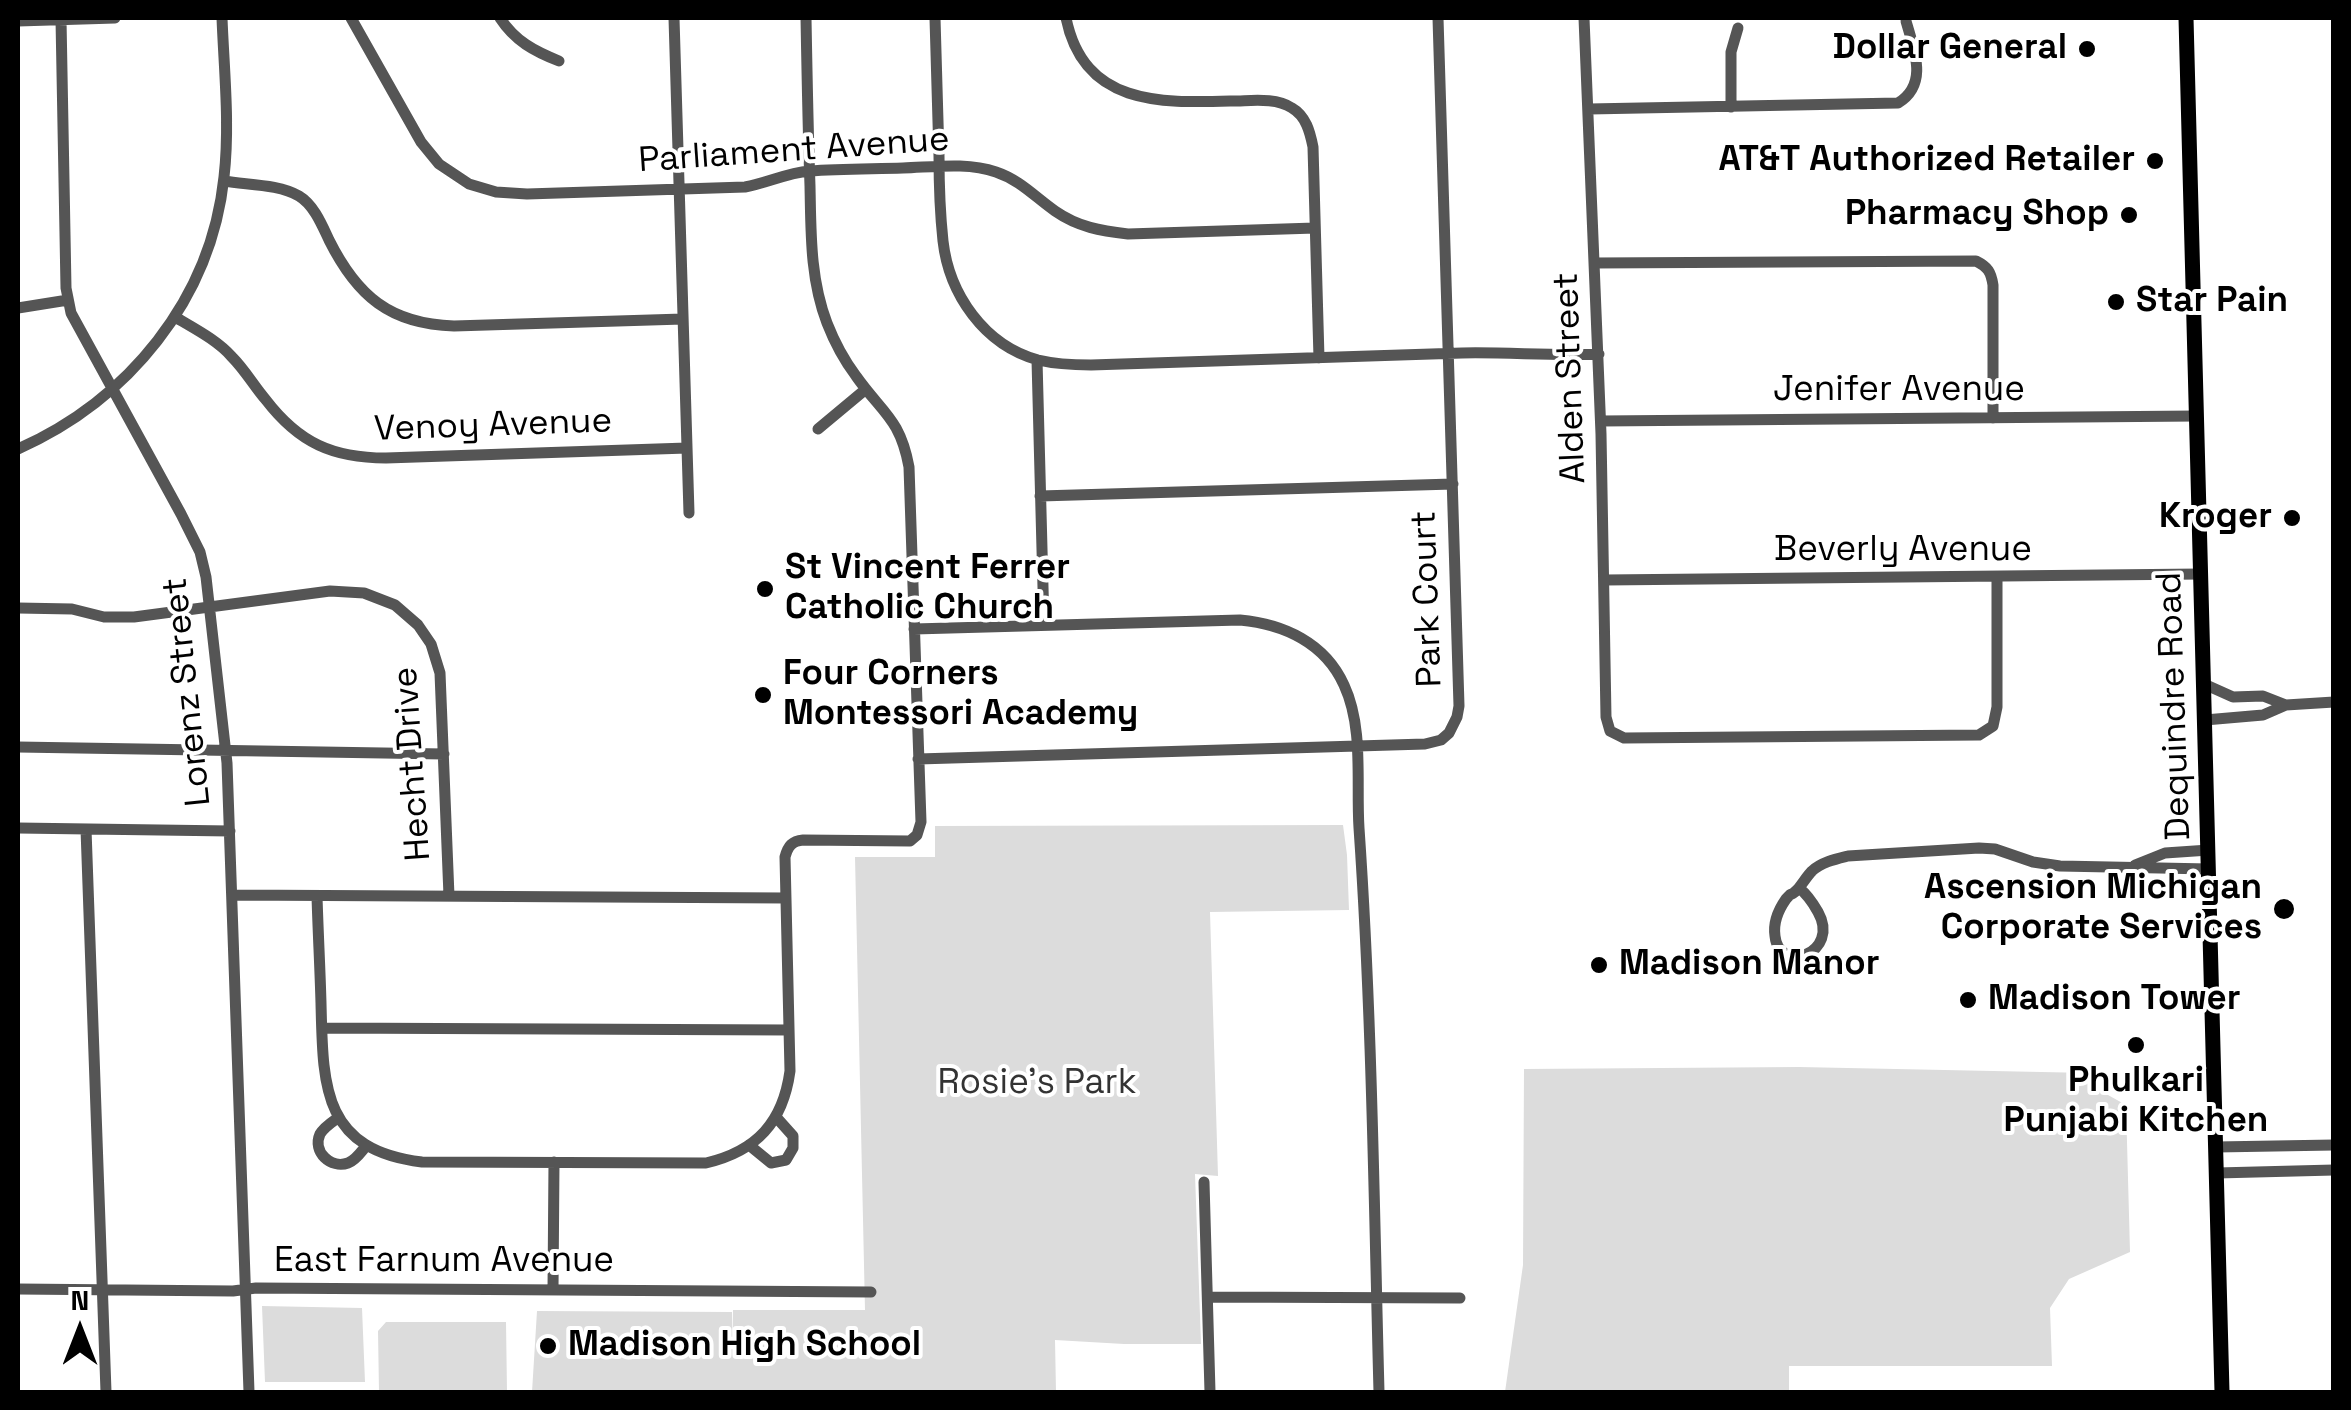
<!DOCTYPE html>
<html>
<head>
<meta charset="utf-8">
<style>
  body { margin:0 }
  #map { position:relative; width:2351px; height:1410px; overflow:hidden; background:#fff; font-family:"Space Grotesk",sans-serif }
  canvas { display:block }
  .frame { position:absolute; inset:0; border:20px solid #000; pointer-events:none }
  .north { position:absolute; left:30px; top:1280px; width:100px; height:100px; -webkit-text-stroke:8px #fff; paint-order:stroke; rotate:0deg; font-size:28px; font-weight:700; line-height:40px; text-align:center; color:#000 }
  .north::after { content:''; display:block; margin:auto; width:35px; height:45px; background:#000; clip-path:polygon(50% 0,100% 100%,50% 72%,0 100%) }
</style>
</head>
<body>
<div id="map">
<canvas width="2351" height="1410"></canvas>
<div class="frame"></div>
<div class="north">N</div>
</div>
<script>
const ctx = document.querySelector('canvas').getContext('2d');
ctx.lineJoin = 'round';
function paint(path, color) {
  ctx.fillStyle = color;
  ctx.fill(path, 'evenodd');
}
function stroke(path, color, width, dash) {
  ctx.strokeStyle = color;
  ctx.lineWidth = width;
  ctx.lineCap = dash ? 'butt' : 'round';
  ctx.setLineDash(dash || []);
  ctx.stroke(path);
}
function drawText(font, color, halo, rows, align = 'center') {
  ctx.font = font + ' "Space Grotesk",sans-serif';
  ctx.lineWidth = 8;
  ctx.setLineDash([]);
  ctx.textBaseline = 'middle';
  ctx.strokeStyle = halo;
  ctx.fillStyle = color;
  for (const [text, x, y, turn = 0] of rows) {
    ctx.save();
    ctx.translate(x, y);
    ctx.rotate((+turn || 0) * Math.PI / 180);
    ctx.textAlign = isNaN(turn) ? turn : align;
    if (halo) ctx.strokeText(text, 0, 0);
    ctx.fillText(text, 0, 0);
    ctx.restore();
  }
}
const green = new Path2D(`
  M1343 825 1347 855 1349 910 1210 912 1218 1176 1195 1174 1201 1344H1124L1055 1340 1056 1392H532L537 1311 732 1312V1358L733 1310H865L855 857H935V826Z
  M1799 1067 2090 1073V1085L2126 1105 2130 1252 2069 1279 2050 1308 2052 1366H1789V1392H1505L1523 1265 1524 1069Z
  M262 1306 362 1308 365 1382H265Z
  M386 1322H506L507 1392H379L378 1331Z`);
const minor = new Path2D(`
  M351 18 421 142 439 164 469 184 496 192 527 194 745 187C767 183 787 173 809 171 841 169 872 169 903 168 934 167 967 162 996 172 1020 180 1035 197 1055 211 1078 227 1101 231 1128 234L1315 228
  M500 18C515 41 534 51 559 61
  M674 18 689 513
  M935 18C936 64 938 110 939 156 939 184 940 213 943 241 949 294 984 345 1038 360 1055 364 1073 365 1091 365L1462 353C1508 352 1553 356 1599 354
  M1066 18C1084 106 1161 103 1232 101 1251 101 1275 97 1292 108 1306 116 1310 132 1313 147L1319 358
  M1584 18 1601 434 1606 717 1610 731 1624 738 1979 735 1993 726 1997 707V577
  M61 19 66 288 71 313 181 514 200 552 206 577 227 763 249 1392
  M18 21 115 18
  M1731 107V52L1738 28
  M1589 109 1898 103C1929 84 1914 50 1906 21
  M224 181C247 185 279 184 299 196 314 205 322 225 329 240 357 296 390 324 454 326L683 319
  M1595 263 1976 261C1988 267 1991 272 1993 285V418
  M18 308 68 300
  M175 317C195 329 217 340 232 357 245 370 254 386 266 400 299 443 333 458 386 458L687 448
  M1037 360 1044 625
  M1601 421 2197 416
  M818 429 866 389
  M18 449C128 400 211 300 224 177 230 125 224 70 222 18
  M1040 496 1453 484
  M1605 580 2201 574
  M18 608 72 609 104 617H134L330 591 364 593 395 605 418 625 431 644 440 673 449 896
  M914 629 1240 620C1284 624 1325 643 1344 685 1364 728 1356 782 1359 828 1372 1016 1374 1204 1379 1392
  M2204 684 2233 697 2263 696 2286 705 2263 715 2205 720
  M2286 705 2334 702
  M18 747 444 754
  M918 759 1425 744 1441 740 1449 733 1457 717 1459 706 1438 18
  M18 828 230 831
  M86 829 106 1392
  M2135 865 2165 853 2209 850
  M1799 888C1808 895 1813 903 1818 912 1841 953 1779 975 1775 936 1773 923 1779 909 1786 899 1795 889 1788 899 1798 889 1803 883 1807 876 1812 871 1822 862 1836 859 1848 856L1979 848 1995 849 2033 862 2060 866 2209 869
  M232 895 786 898
  M317 896C318 931 320 967 321 1003 323 1086 322 1150 422 1162L706 1163C757 1151 783 1122 790 1071L785 857C788 846 792 841 803 840L910 841 917 835 921 822 909 467C900 418 882 413 856 376 844 360 834 341 827 323 810 279 811 232 810 186 808 130 807 74 806 18
  M322 1028 789 1030
  M339 1117C332 1122 324 1127 320 1134 312 1152 331 1169 348 1163 356 1160 361 1152 366 1146
  M749 1145 771 1163 786 1160 793 1148V1136L776 1117
  M2216 1147 2334 1145
  M2217 1173 2334 1170
  M1204 1182 1210 1392
  M18 1289 233 1291 256 1288 871 1292
  M553 1290 554 1162
  M1208 1297 1460 1298`);
const major = new Path2D(`
  M2186 18 2222 1392`);
const markers = [
  [2087,49,10,"#000"],
  [2155,161,10,"#000"],
  [2129,215,10,"#000"],
  [2116,302,10,"#000"],
  [2292,518,10,"#000"],
  [765,589,10,"#000"],
  [763,695,10,"#000"],
  [2284,909,12,"#000"],
  [1599,965,10,"#000"],
  [1968,1000,10,"#000"],
  [2136,1045,10,"#000"],
  [548,1346,10,"#000"]
];
const poiNames = [
  ["Dollar General",2067,49,"right"],
  ["AT&T Authorized Retailer",2135,161,"right"],
  ["Pharmacy Shop",2109,215,"right"],
  ["Star Pain",2136,302],
  ["Kroger",2272,518,"right"],
  ["St Vincent Ferrer",785,569],
  ["Catholic Church",785,609],
  ["Four Corners",783,675],
  ["Montessori Academy",783,715],
  ["Ascension Michigan",2262,889,"right"],
  ["Corporate Services",2262,929,"right"],
  ["Madison Manor",1619,965],
  ["Madison Tower",1988,1000],
  ["Phulkari",2136,1082,"center"],
  ["Punjabi Kitchen",2136,1122,"center"],
  ["Madison High School",568,1346]
];
const streetNames = [
  ["Parliament Avenue",794,151,-4],
  ["Alden Street",1571,378,-92],
  ["Jenifer Avenue",1899,391],
  ["Venoy Avenue",493,426,-2],
  ["Beverly Avenue",1903,551],
  ["Park Court",1428,599,-92],
  ["Lorenz Street",188,692,-96],
  ["Dequindre Road",2175,706,-92],
  ["Hecht Drive",413,764,-94],
  ["East Farnum Avenue",444,1262]
];
const parkNames = [
  ["Rosie's Park",1037,1084]
];
paint(green, '#dcdcdc');
stroke(minor, '#555', 11);
stroke(major, '#000', 15);
for (const [x, y, r, color] of markers) {
  const dot = new Path2D();
  dot.arc(x, y, r, 0, 2 * Math.PI);
  ctx.fillStyle = color;
  ctx.fill(dot);
  stroke(dot, '#fff', 4);
}
drawText('bold 35px', '#000', '#fff', poiNames, 'left');
drawText('35px', '#000', '#fff', streetNames);
drawText('35px', '#333', '#fff', parkNames);
</script>
</body>
</html>
